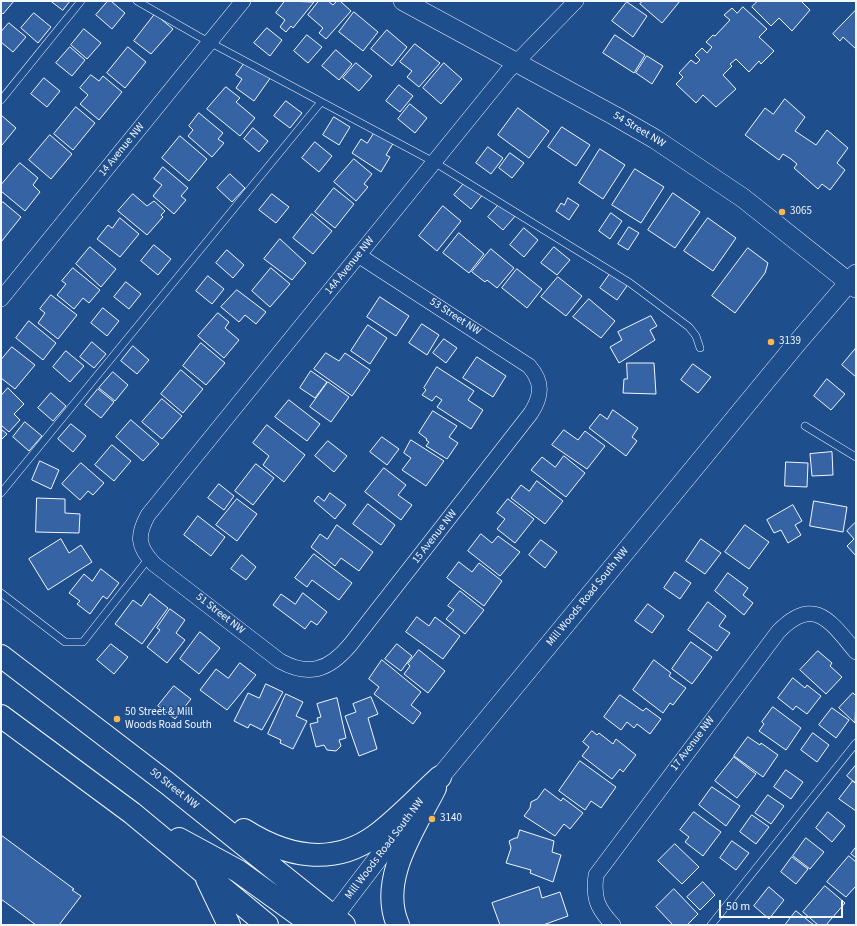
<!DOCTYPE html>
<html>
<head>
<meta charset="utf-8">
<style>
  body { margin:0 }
  #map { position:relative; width:857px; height:926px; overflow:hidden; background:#1f4e8c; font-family:"Source Sans 3",sans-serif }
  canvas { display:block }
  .frame { position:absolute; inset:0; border:2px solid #f2f6ff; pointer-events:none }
  .scale { position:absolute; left:719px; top:900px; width:124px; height:18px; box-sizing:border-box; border:2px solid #f2f6ff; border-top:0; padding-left:5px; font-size:12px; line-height:14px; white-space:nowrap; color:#f2f6ff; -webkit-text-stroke:3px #1f4e8c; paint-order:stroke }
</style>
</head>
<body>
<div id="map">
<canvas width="857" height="926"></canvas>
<div class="frame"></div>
<div class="scale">50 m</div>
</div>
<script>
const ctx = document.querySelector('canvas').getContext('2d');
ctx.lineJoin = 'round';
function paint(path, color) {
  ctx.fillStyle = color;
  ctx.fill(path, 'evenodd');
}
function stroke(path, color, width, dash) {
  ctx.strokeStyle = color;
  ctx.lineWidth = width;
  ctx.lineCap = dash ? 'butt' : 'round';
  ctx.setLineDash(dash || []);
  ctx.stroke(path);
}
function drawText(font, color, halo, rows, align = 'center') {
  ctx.font = font + ' "Source Sans 3",sans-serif';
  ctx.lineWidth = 3;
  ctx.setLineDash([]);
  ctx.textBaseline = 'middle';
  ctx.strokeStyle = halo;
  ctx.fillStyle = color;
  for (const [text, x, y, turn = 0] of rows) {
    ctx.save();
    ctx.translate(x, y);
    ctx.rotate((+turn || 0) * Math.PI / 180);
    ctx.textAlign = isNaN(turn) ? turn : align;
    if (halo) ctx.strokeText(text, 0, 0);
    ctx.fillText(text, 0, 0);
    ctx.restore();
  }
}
const building = new Path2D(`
  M1 1H14L3 14 1 12Z
  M51 1H70L63 10Z
  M108 1H111L125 13 112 29 96 15Z
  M285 1 314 2 293 28 291 26 286 32 280 27 285 20 276 13Z
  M319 1H328L333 5 337 1H340L351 11 326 39 319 33 323 28 308 15Z
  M643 1H680L662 23 640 4Z
  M758 1H801L810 10 792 31 779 18 771 26 752 7Z
  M627 2 647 16 633 37 612 21Z
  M743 7 767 29 759 37 774 51 761 64 759 61 749 72 736 59 730 64 732 66 723 75 736 89 716 107 703 95 696 103 676 84 683 77 679 73 691 60 696 64 700 60 695 55 702 48 707 53 712 47 706 42 713 35 715 36 730 20 724 15 732 8 737 13Z
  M856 10V49L843 37 840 41 833 34Z
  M354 12 378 32 363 51 339 32Z
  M34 13 51 27 38 43 21 28Z
  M155 14 173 29 151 54 134 41Z
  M9 23 26 37 13 52 1 42V32Z
  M267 28 282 40 270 56 254 43Z
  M84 29 101 43 87 59 71 45Z
  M387 30 407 47 392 66 371 49Z
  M307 35 322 47 308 63 294 51Z
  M615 35 645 55 634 73 603 53Z
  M415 44 440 63 419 87 407 77 412 71 400 62Z
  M70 47 85 60 72 76 56 63Z
  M128 47 146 62 125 88 107 73Z
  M336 50 352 64 339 80 322 66Z
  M647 56 663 66 652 84 636 73Z
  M246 61 271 77 254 101 236 88 242 79 236 75Z
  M356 63 372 76 359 91 343 78Z
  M444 63 462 79 441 104 423 88Z
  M91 75 99 81 103 76 122 92 99 120 80 104 88 95 80 88Z
  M44 78 60 91 47 107 31 94Z
  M399 85 413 96 400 112 386 101Z
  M226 87 240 98 236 102 255 118 240 136 207 109Z
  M785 99 805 117 795 131 816 145 827 130 848 148 837 163 845 170 830 190 822 184 818 189 794 168 797 164 791 159 783 154 779 160 745 135 765 108 773 114Z
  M286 101 302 113 290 128 274 116Z
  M410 104 427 118 415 133 398 119Z
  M76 107 95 123 73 150 54 134Z
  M518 108 549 131 529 158 498 135Z
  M199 113 223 133 218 139 224 143 212 157 188 136 193 130 189 126Z
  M1 115 16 128 2 145 1 144Z
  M334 117 350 127 339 145 323 135Z
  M562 127 590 145 576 166 548 147Z
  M253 128 268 141 259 152 244 139Z
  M376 130 394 142 386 155 390 157 381 172 352 153 361 139 367 143Z
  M50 135 72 154 51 179 29 160Z
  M180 136 207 159 189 181 162 158Z
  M315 142 332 156 319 172 302 158Z
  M488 147 503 158 491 174 476 163Z
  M600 149 625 165 603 199 579 183Z
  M510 153 524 163 512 178 499 168Z
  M354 159 372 174 364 184 368 187 356 201 334 182Z
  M20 163 38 178 33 185 40 192 25 211 1 191V185Z
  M163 167 188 188 181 196 186 200 174 214 153 196 162 185 154 179Z
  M635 169 664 187 641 223 612 205Z
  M230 174 245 188 232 202 217 188Z
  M468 179 484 193 471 209 454 195Z
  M334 188 354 204 335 228 315 212Z
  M673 193 700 212 675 248 648 230Z
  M133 194 147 206 154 201 165 211 161 215 163 217 147 235 118 211Z
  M272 194 289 207 276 223 259 210Z
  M568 198 579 205 569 220 556 211 561 203 564 205Z
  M3 202 21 217 1 242V204Z
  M501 202 517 214 503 230 488 217Z
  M443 206 461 221 437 251 419 236Z
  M611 213 622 221 610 239 599 231Z
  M312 214 332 231 313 254 293 238Z
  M120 218 139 234 120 257 97 239 108 225 112 228Z
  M708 218 736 238 713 271 684 251Z
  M629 227 639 233 628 250 618 244Z
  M524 228 538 240 524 257 510 245Z
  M459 233 484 254 469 273 443 253Z
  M280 239 306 263 292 280 264 259Z
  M154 245 171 259 158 275 141 261Z
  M90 247 116 269 101 287 76 264Z
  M554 247 570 260 557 275 541 263Z
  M748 248 768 263 765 273 735 313 712 296Z
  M491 249 514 268 497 288 487 280 485 282 472 272Z
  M227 250 244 265 233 278 216 263Z
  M73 268 100 290 89 303 83 298 74 309 57 295 66 284 62 281Z
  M271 268 290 284 270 307 252 291Z
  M517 269 542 289 527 308 502 288Z
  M612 271 629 283 617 300 600 288Z
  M208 276 224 289 212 304 196 291Z
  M558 277 582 296 566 316 541 297Z
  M126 282 141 294 129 309 114 297Z
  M237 290 266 312 256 324 245 315 239 322 221 307Z
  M51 295 77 315 58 339 38 323 45 313 40 309Z
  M380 297 409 316 396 336 367 317Z
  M589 299 615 321 601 338 573 317Z
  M103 308 119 321 107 336 91 323Z
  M218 313 229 322 225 328 239 340 224 358 198 336Z
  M651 316 657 326 650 330 655 340 619 363 610 347 622 340 618 332Z
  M29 321 56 343 43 360 16 338Z
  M422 324 439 335 427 355 409 343Z
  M368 325 387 338 370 364 351 351Z
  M444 339 457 348 446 363 433 353Z
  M92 342 106 354 94 368 80 357Z
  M201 343 225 363 206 385 183 366Z
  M133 346 149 360 137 374 121 361Z
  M12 347 35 365 15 389 1 378V360Z
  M856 348V377L842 365Z
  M66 351 84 366 70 382 53 367Z
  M326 353 339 361 345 353 370 370 352 396 314 369Z
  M477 357 506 376 493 397 463 378Z
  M627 363H654L656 394 623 393 624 379H627Z
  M693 364 711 377 698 393 681 380Z
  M437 367 474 391 468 400 483 410 471 429 437 407 442 400 436 396 432 401 422 395 426 390 424 388Z
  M181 370 203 389 183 413 161 394Z
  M311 371 327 382 315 398 300 388Z
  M113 372 128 385 115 401 99 388Z
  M827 379 845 394 831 410 814 396Z
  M328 382 349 397 331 422 310 407Z
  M8 388 24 404 14 414 20 420 9 432 1 425V396Z
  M98 389 114 402 101 418 85 405Z
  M51 393 66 406 53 421 38 408Z
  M162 399 182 416 162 439 142 422Z
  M289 400 320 424 307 441 275 417Z
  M613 410 638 428 632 437 637 441 626 456 589 428 600 414 607 419Z
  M433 411 457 426 449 437 458 443 447 459 426 446 429 442 426 440 427 439 419 433Z
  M131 420 159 444 143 461 116 437Z
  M25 422 42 436 29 451 13 437Z
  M71 424 86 436 73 452 58 439Z
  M267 425 305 455 284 482 263 465 269 456 253 443Z
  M1 429 7 434 1 440Z
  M564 430 578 440 585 431 605 446 587 469 552 445Z
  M382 437 399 449 387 465 370 452Z
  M411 440 444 461 426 486 402 470 411 458 404 453Z
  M328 441 347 456 334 472 315 456Z
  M112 445 131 461 114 481 95 465Z
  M832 452 833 475 812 476 810 454Z
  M564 456 585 473 566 497 531 470 542 457 555 467Z
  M40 461 59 470 51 489 32 480Z
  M786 462 808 463 807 487 785 486Z
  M81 463 104 483 93 495 88 491 80 500 62 484Z
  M256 464 274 478 253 505 235 491Z
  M384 468 406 485 398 495 412 505 401 520 365 492Z
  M537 481 563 501 545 524 511 498 521 485 529 491Z
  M219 484 234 496 224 510 208 498Z
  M330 493 346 505 335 519 314 501 318 496 324 501Z
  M37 498 65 499V513L80 514 79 533 36 532Z
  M237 499 257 514 237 541 216 525Z
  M508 499 534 519 515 543 497 529 505 519 497 513Z
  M814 501 847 507 843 532 810 526Z
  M368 504 395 525 381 545 353 524Z
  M793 505 802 521 795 525 801 535 788 543 781 530 774 533 767 520Z
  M198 516 225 537 211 556 184 535Z
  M856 522V556L847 546 854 539 847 531Z
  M337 525 373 552 359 571 341 558 335 566 311 547 320 534 327 539Z
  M745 525 769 542 749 569 725 552Z
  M481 534 492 543 498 536 520 552 500 576 468 551Z
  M61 539 69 553 81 545 92 562 48 590 29 559Z
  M701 539 721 553 705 574 686 561Z
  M541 540 557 552 545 568 529 555Z
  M314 554 352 583 339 600 312 580 307 587 295 578Z
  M242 555 256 567 246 580 231 569Z
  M459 562 472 572 479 563 502 581 484 606 447 578Z
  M101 569 119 583 107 599 103 596 90 614 77 604 80 601 69 593 84 574 92 581Z
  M675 572 691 583 680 599 664 588Z
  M728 573 748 588 743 595 753 603 744 615 715 591Z
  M460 591 484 610 465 634 446 619 454 610 448 606Z
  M303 593 327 612 317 625 311 621 305 629 273 605 281 594 295 604Z
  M150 594 168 608 142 644 115 624 133 600 141 606Z
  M708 602 726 616 719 626 730 633 717 651 688 630Z
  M648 604 664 616 652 633 635 621Z
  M170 609 185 620 176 633 185 640 167 663 147 647 160 630 157 628Z
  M417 617 429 626 435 617 460 636 443 659 406 632Z
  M200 632 220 648 199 674 180 659Z
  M691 642 712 657 692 684 672 669Z
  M111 644 128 657 114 674 97 660Z
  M397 644 412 656 401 671 385 659Z
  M419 650 445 671 428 693 404 674 410 666 408 664Z
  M818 651 832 663 830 666 842 677 826 694 800 670Z
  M382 660 421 692 411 705 421 713 413 724 374 694 379 687 369 679Z
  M654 660 671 673 669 676 686 688 673 705 670 703 663 713 633 690Z
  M240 663 256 675 227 710 200 690 216 669 228 678Z
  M793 678 805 688 807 685 821 696 807 714 796 706 793 710 778 698Z
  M266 684 283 692 262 730 250 724 248 728 234 721 248 693 259 698Z
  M174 686 191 699 175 719 158 706Z
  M853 693 856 696 855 723 839 708Z
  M286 694 303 702 296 716 307 721 293 749 280 743 281 740 268 734Z
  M620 695 643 711 646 708 661 719 650 734 637 724 634 728 627 722 621 730 604 717Z
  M371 697 378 714 368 718 377 749 359 756 345 716 356 712 353 704Z
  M337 698 346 738 339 740 341 746 336 751 327 750 324 745 316 747 310 724 318 722 317 718 321 717 317 704Z
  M773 707 801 728 786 750 759 731 764 724 762 722Z
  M832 708 849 720 836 738 819 725Z
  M592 731 597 735 599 733 613 744 616 739 636 755 623 772 620 769 612 779 582 756 589 747 583 742Z
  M813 733 829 745 817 762 801 750Z
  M748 737 760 745 761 743 778 755 763 777 734 756Z
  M734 757 756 774 737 798 715 781Z
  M580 761 616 787 601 808 591 801 585 810 559 791Z
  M856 765V782L855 783 847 776Z
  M786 770 803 782 791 799 774 787Z
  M853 781 856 783V811L839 799Z
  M712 787 740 806 726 826 699 805Z
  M545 789 561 801 563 798 583 813 570 829 564 824 555 836 524 816 530 808 531 802 537 799Z
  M768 795 784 806 771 824 755 813Z
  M694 812 721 832 703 856 685 842 689 837 680 830Z
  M828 812 845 826 832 842 816 828Z
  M752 815 769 827 756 844 740 832Z
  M520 830 554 841 552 852 561 855 553 882 530 873 531 870 506 863 511 848 509 841 515 838H517Z
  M1 835 74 889 72 890 81 896 59 925H36L1 899Z
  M806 838 824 852 810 869 793 856Z
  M732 841 749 853 736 870 720 858Z
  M675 844 699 867 682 884 658 861Z
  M856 847V858L851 854Z
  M849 856 856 862V888L855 887 846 897 827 882Z
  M792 857 808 869 796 884 781 872Z
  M703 882 715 895 700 910 687 897Z
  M825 886 845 903 826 925H818L803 912Z
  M539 887 542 898 560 892 568 916 543 925H500L492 903Z
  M769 887 784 900 769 919 754 906Z
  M674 889 698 914 687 925H673L656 907Z
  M796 911 814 925H785Z`);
const service = new Path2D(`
  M137 1 198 36 434 162 630 283 689 327 696 336 700 348
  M1 100 81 1
  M805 426 856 457
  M1 493 321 102
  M1 593 65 642H83L149 558
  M711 925 856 743`);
const minor = new Path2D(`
  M358 255 529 366C543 382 542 396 531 413L350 645C329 670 309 677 280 661L154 564C137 546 137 535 148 515L507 72 576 1
  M1 299 243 1
  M613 925C597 908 593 898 596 875L778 632C814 594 831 622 856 652`);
const tertiary = new Path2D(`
  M403 1 615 116 655 139 743 198 856 288
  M327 925 440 777 797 343 856 274`);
const primary = new Path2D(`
  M1 656 167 783 344 925
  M1 716 132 813 267 925
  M244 830C285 856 332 867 375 836 398 819 419 796 440 777
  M179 839 238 871 302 917 312 920 334 916
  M207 879 229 925
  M398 925C378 879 415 828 435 788`);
const markers = [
  [782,212,4,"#ffb74d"],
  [771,342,4,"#ffb74d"],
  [117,719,4,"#ffb74d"],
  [432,819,4,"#ffb74d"]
];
const streetNames = [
  ["54 Street NW",639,130,31],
  ["14 Avenue NW",122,150,-51],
  ["14A Avenue NW",350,266,-51],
  ["53 Street NW",455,317,33],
  ["15 Avenue NW",435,537,-52],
  ["Mill Woods Road South NW",588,597,-51],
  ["51 Street NW",220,614,38],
  ["17 Avenue NW",693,744,-53],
  ["50 Street NW",174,789,38],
  ["Mill Woods Road South NW",385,849,-53]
];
const poiNames = [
  ["3065",790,212],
  ["3139",779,342],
  ["50 Street & Mill",125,713],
  ["Woods Road South",125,726],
  ["3140",440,819]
];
paint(building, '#3563a3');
stroke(building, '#f2f6ff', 1);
stroke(service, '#f2f6ff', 8);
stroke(minor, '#f2f6ff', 16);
stroke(tertiary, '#f2f6ff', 20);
stroke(primary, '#f2f6ff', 24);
stroke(service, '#1f4e8c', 7);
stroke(minor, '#1f4e8c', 15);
stroke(tertiary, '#1f4e8c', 19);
stroke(primary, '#1f4e8c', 22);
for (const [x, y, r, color] of markers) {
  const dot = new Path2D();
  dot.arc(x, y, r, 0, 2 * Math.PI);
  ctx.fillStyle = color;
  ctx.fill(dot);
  stroke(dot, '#1f4e8c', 1.5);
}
drawText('11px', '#f2f6ff', '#1f4e8c', streetNames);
drawText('11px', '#f2f6ff', '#1f4e8c', poiNames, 'left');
</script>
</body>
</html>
